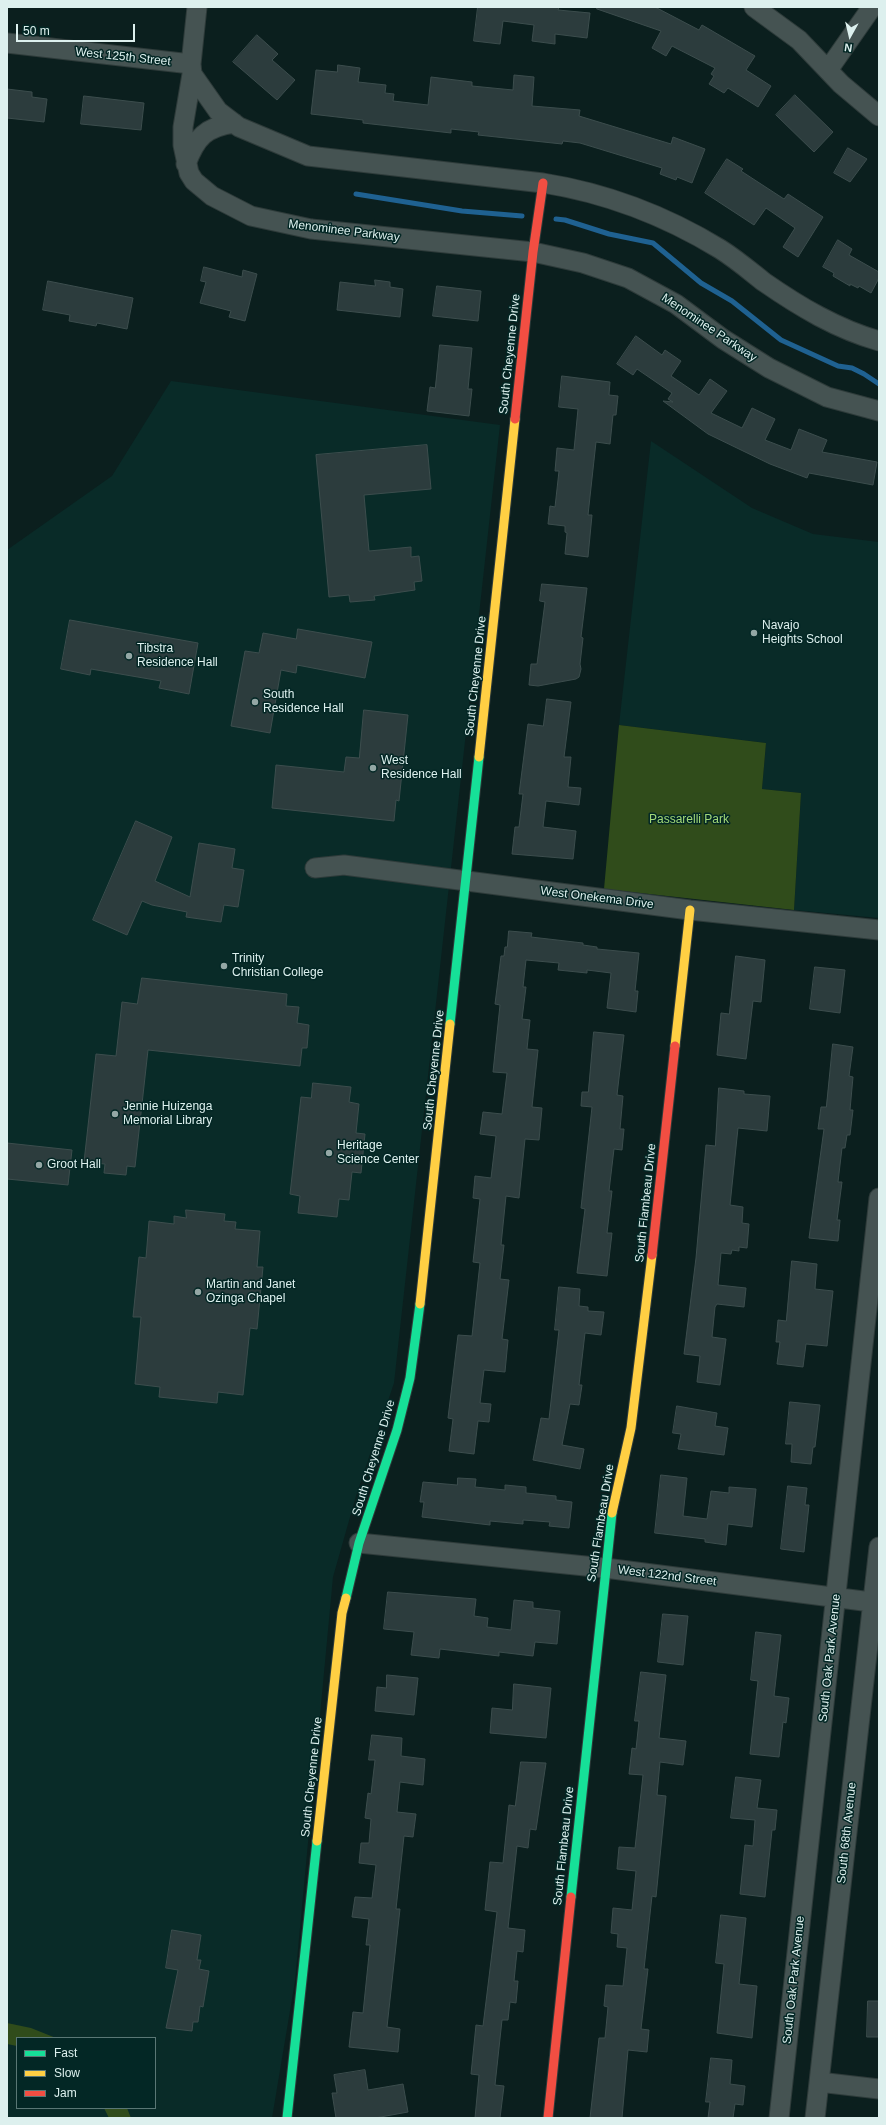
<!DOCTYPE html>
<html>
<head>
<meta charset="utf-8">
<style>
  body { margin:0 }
  #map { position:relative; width:886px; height:2125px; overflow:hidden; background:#0b1f1e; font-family:Arial,sans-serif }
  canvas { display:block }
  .frame { position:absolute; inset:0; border:8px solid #ddf0ee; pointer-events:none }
  .legend { position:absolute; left:16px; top:2037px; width:140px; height:72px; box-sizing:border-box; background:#032725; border:1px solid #5a7775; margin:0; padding:5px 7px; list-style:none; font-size:12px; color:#ddf0ee }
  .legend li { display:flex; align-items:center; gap:8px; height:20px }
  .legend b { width:20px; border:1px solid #5a7775 }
  .north { position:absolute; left:830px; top:16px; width:40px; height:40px; -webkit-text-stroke:3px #032725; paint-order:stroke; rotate:188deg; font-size:11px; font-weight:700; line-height:16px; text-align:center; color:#ddf0ee }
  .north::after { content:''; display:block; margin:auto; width:14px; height:18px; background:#ddf0ee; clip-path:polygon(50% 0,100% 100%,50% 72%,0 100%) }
  .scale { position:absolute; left:16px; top:24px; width:119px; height:18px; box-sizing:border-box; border:2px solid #ddf0ee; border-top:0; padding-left:5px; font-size:12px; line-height:14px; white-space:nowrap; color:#ddf0ee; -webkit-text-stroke:3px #032725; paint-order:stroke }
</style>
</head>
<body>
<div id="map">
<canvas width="886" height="2125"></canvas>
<div class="frame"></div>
<ul class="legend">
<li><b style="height:5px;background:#16e098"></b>Fast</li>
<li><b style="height:5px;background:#ffcf43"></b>Slow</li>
<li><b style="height:5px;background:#f24e42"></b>Jam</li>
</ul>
<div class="north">N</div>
<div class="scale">50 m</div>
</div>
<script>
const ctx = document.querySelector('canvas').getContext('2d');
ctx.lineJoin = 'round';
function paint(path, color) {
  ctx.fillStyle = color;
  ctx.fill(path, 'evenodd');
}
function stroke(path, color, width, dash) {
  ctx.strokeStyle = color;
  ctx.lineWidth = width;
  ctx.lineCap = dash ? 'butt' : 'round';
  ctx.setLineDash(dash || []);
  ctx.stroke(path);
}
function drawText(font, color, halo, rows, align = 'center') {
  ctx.font = font + ' Arial,sans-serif';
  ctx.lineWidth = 3;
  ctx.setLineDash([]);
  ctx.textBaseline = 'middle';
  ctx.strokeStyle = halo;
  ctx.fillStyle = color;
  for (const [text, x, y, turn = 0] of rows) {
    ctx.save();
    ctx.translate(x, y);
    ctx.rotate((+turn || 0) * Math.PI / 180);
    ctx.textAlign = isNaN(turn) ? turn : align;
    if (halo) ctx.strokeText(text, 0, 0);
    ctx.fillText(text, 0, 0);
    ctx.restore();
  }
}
const built = new Path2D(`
  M171 381 500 425 394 1383 356 1496 333 1577 295 1981 272 2118H7V550L112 476ZM17 2038H155V2108H17Z
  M651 441 752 508 813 534 879 542V918L794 910 801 793 762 789 766 743 619 725Z`);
const green = new Path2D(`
  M619 725 766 743 762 789 801 793 794 910 604 889Z
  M7 2023 31 2028 56 2038H17V2046L7 2044Z
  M104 2108H127L131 2118H109Z`);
const stream = new Path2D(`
  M356 194 462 211 522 216
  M556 219 565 220 609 234 653 243 701 283 732 301 781 340 838 366 852 368 864 374 879 384`);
const building = new Path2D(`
  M478 7H559L558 10 590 13 587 38 555 34V44L532 41 534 25 503 21 500 44 474 41Z
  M597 7H655L699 30 702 25 755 56 746 70 771 86 758 107 728 88 724 93 709 84 714 76 711 74 715 68 672 46 666 56 652 48 661 31 597 9Z
  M257 35 278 54 272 60 295 80 277 100 233 62Z
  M338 65 360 68 358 82 386 85 385 93 394 94 393 101 428 105 431 77 472 82V86L513 90 514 75 534 77 532 106 580 110 579 116 671 144 673 137 705 149 692 183 677 177 676 180 660 174 662 168 580 143 563 141 562 144 478 135 479 132 451 129V133L363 123V120L311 114 316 70 337 72Z
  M7 89 32 92V97L47 99 44 122 7 118Z
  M795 95 833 132 814 152 776 115Z
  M84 96 144 103 141 130 81 124Z
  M848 148 867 159 850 182 834 173Z
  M727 159 743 169 741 171 784 199 788 194 823 217 798 257 783 247 795 228 766 208 754 225 705 193Z
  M838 240 852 249 849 255 879 272V278L871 293 859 286 858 288 850 284V286L833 276 834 273 823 267Z
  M204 267 242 277 243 270 257 274 245 321 229 317 231 311 200 303 206 282 201 281Z
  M375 280 390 282V287L403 289 400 317 337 310 340 282 375 286Z
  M48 281 133 298 127 329 97 323 96 326 69 321 70 315 43 310Z
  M437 286 481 291 478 321 433 316Z
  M636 336 662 355 665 350 681 361 671 376 699 395 710 379 727 391 711 413 742 428 752 408 775 419 765 440 791 450 799 429 827 440 822 452 877 462 873 485 809 473 807 478 770 464 708 434 663 401 673 402 668 399 672 393 637 369 633 375 617 364Z
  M440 345 472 348 468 389H472L469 416 427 411 430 387 435 388Z
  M562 376 610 382 609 395 618 396 616 415H613L610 444 596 442 588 515H592L588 557 565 554 567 533 565 532V526L548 524 550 506 555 507 559 471H555L557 448 574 450 578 409 559 407Z
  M427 445 431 489 364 495 369 551 411 547V557L419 556 422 581 414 582 415 590 374 596 375 600 350 602 349 595 329 597 316 455Z
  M542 584 587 588 581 637 583 638 580 664 581 669 579 677 576 679 538 686 529 685 531 664H537L545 602 540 601Z
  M70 620 198 643 189 694 159 688 161 681 91 669 90 675 61 669Z
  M298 629 372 642 365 678 297 665 296 673 281 670 270 733 231 726 245 651 259 653 263 633 296 639Z
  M547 699 571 702 564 757H571L568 787 581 788 579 805 546 801 543 827 576 831 573 859 512 854 515 827H519L523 794H519L528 724 543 726Z
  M364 710 408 715 399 801 396 800 394 821 272 808 276 765 344 772 346 757 359 758Z
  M136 821 172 837 155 881 190 897 199 843 235 849 232 868 244 870 238 907 224 905 221 922 186 917 187 912 152 905 142 901 127 935 93 920Z
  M509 931 532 933 531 937 583 943V945L597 947V949L639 953 635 991H638L636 1012 607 1008 611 973 587 970V973L558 970 559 963 526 960 523 987H526L522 1019 530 1020 527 1049 538 1050 532 1107 542 1108 539 1140 525 1139 519 1198 506 1196 501 1245H504L500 1279 509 1280 502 1339 508 1340 505 1372 484 1370 480 1403 491 1404 489 1422 478 1421 474 1454 449 1451 453 1419 448 1418 458 1335 472 1336 480 1263 473 1262 480 1199 473 1198 475 1176 491 1178 496 1136 480 1134 483 1112 502 1114 507 1073 493 1072 500 1005 495 1004 501 956H504L505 947H507Z
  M736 956 765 960 761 1002 753 1001 746 1059 717 1055 721 1013 729 1014Z
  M815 967 845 970 840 1013 810 1009Z
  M142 978 287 994 286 1006 299 1007 297 1023 309 1025 307 1048H302L300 1066 148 1050 135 1167 127 1166 126 1175 104 1173 105 1164 84 1162 96 1054 116 1056 122 1002 137 1004Z
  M594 1032 624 1035 617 1095 623 1096 620 1129H624L622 1150 614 1149 609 1191H612L607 1233H612L607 1276 577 1273 585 1209 581 1208 592 1107 581 1106 582 1092H588Z
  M833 1044 853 1047 849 1076 853 1077 850 1110H853L850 1135H847L845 1148H842L838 1182H842L837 1220H840L838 1241 809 1238 824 1129H818L821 1107H826Z
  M313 1083 351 1087 349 1102 359 1104 356 1133 365 1134 361 1173 352 1172 349 1200 339 1199 337 1217 298 1213 300 1196 290 1194 301 1097 311 1098Z
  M719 1088 744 1091V1094L770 1096 767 1131 738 1128 730 1205 743 1207 742 1223 749 1224 747 1248 739 1247V1251L732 1250 731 1254 721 1253 718 1285 746 1288 744 1307 717 1304 715 1307 712 1337 726 1339 720 1385 697 1382 700 1356 684 1354 696 1258 706 1145 715 1146Z
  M7 1143 72 1150 68 1185 7 1179Z
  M186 1210 225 1214 224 1221 236 1222 235 1229 260 1231 257 1267H263L257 1329 250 1328 243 1395 218 1392 217 1403 159 1397 160 1387 135 1384 141 1317H133L139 1257 146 1258 149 1221 174 1224V1216L186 1218Z
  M792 1261 817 1264 815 1289 833 1291 827 1346 806 1344 803 1367 777 1364 780 1342H776L778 1320 786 1321Z
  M559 1287 580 1289 579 1306 588 1307V1311L604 1312 601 1335 585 1333 579 1385H582L579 1405 570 1404 562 1445 584 1449 580 1469 533 1460 541 1418 549 1419 559 1330H555Z
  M790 1402 820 1405 815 1447H813L811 1464 791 1462 792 1444H786Z
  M677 1406 717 1413 715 1426 728 1428 724 1455 678 1449 681 1434 673 1433Z
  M661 1475 687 1478 683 1516 707 1519 711 1491 729 1493V1487L756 1489 752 1527 728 1524 726 1545 705 1542V1539L655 1533Z
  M458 1478 476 1479 475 1487 505 1490V1485L526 1487V1493L556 1496V1500L572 1502 569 1528 549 1526 550 1522 523 1520V1524L490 1521V1525L422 1517 424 1502H420L423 1482 457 1485Z
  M788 1486 807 1488 805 1505H809L804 1552 781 1549Z
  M388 1592 476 1599 474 1616 488 1618 487 1627 511 1630 514 1600 533 1602V1608L560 1611 557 1644 535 1642 533 1656 499 1652V1656L440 1649 439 1658 411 1655 414 1632 384 1629Z
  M663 1614 688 1616 683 1665 658 1662Z
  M756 1632 781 1635 774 1696 789 1698 786 1723 783 1722 779 1757 750 1754 758 1681 751 1680Z
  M641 1672 666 1675 659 1738 686 1741 683 1765 660 1762 657 1795 666 1796 656 1897 652 1896 644 1969H648L641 2029 649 2030 647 2052 628 2050 622 2118H590L599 2038H605L608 2007 604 2006 606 1985 623 1986 627 1948 617 1947 618 1934 611 1933 613 1908 632 1910 636 1871 617 1869 619 1847 635 1848 643 1775 629 1774 632 1748 636 1749 639 1721H635Z
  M387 1675 418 1678 414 1715 375 1711 377 1687 386 1688Z
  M514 1684 551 1688 546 1738 490 1733 492 1708 512 1710Z
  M372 1735 402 1738 401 1756 425 1759 423 1785 400 1782 397 1812 416 1814 413 1837 404 1836 396 1909H400L387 2027 400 2029 398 2052 349 2047 353 2012 363 2013 370 1945H366L369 1919 352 1917 355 1897 372 1898 376 1865 359 1863 361 1843H369L371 1819 365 1818 368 1793 371 1794 375 1760H369Z
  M521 1762 546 1763 536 1830 530 1829 528 1848 517 1846 508 1928 525 1930 523 1952 517 1951 514 1981H518L516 2003 510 2002 508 2020H502L495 2085 504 2086 500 2118H475L479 2075 471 2074 476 2025 483 2026 497 1912 485 1910 490 1862 503 1863 509 1805 515 1806Z
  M736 1777 761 1780 757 1808 777 1810 775 1830H772L765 1897 740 1894 745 1845 753 1846 755 1820 731 1818Z
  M721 1915 746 1918 739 1984 757 1986 752 2038 717 2033 724 1964 716 1963Z
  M172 1930 201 1935 197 1960H201L199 1969 209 1971 203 2007 200 2006 198 2022H193L192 2031 166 2028 178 1970 166 1968Z
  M868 2001H879V2037H867Z
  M711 2058 732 2060 730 2084 745 2086 743 2105 735 2104 733 2118H708L710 2102H706Z
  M365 2070 368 2090 403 2084 408 2112 375 2118H336L332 2093H337L334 2075Z`);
const street = new Path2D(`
  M197 7 191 64 192 74 183 127V145L189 173 194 181 212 196 251 216 311 229 533 252 583 263 628 278 676 304 723 339 769 368 827 397 879 411
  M754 7 799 40 841 84 879 116
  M7 43 191 64
  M828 70 872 7
  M192 74 218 111 239 127 308 156 543 183C606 193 666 216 720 249 736 259 750 271 764 282 800 307 837 329 879 341
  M186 164C196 137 206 127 234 123
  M315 868 344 865 690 910 879 930
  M359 1543 605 1568 879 1603
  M819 2082 879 2089
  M779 2118 879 1198
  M815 2118 879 1547`);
const fast = new Path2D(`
  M450 1024 479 757
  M346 1598 359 1543 397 1430 410 1378 420 1304
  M571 1897 612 1513
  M287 2118 317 1841`);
const slow = new Path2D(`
  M479 757 515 419
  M675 1046 690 910
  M420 1304 450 1024
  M612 1513 631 1428 652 1255
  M317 1841 342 1613 346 1598`);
const jam = new Path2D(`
  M515 419 533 252 543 183
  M652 1255 675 1046
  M548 2118 571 1897`);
const markers = [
  [754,633,4,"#94a7a5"],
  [129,656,4,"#94a7a5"],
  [255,702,4,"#94a7a5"],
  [373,768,4,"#94a7a5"],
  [224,966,4,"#94a7a5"],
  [115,1114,4,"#94a7a5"],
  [329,1153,4,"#94a7a5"],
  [39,1165,4,"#94a7a5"],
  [198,1292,4,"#94a7a5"]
];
const streetNames = [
  ["West 125th Street",123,57,6],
  ["Menominee Parkway",344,231,7],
  ["Menominee Parkway",709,328,34],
  ["South Cheyenne Drive",510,354,-84],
  ["South Cheyenne Drive",476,676,-84],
  ["West Onekema Drive",597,898,7],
  ["South Cheyenne Drive",434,1070,-84],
  ["South Flambeau Drive",646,1203,-84],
  ["South Cheyenne Drive",374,1458,-73],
  ["South Flambeau Drive",601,1523,-81],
  ["West 122nd Street",667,1576,7],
  ["South Oak Park Avenue",830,1658,-84],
  ["South Cheyenne Drive",312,1777,-84],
  ["South 68th Avenue",847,1833,-84],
  ["South Flambeau Drive",564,1846,-84],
  ["South Oak Park Avenue",794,1980,-84]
];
const poiNames = [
  ["Navajo",762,626],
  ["Heights School",762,640],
  ["Tibstra",137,649],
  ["Residence Hall",137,663],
  ["South",263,695],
  ["Residence Hall",263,709],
  ["West",381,761],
  ["Residence Hall",381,775],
  ["Trinity",232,959],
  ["Christian College",232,973],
  ["Jennie Huizenga",123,1107],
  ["Memorial Library",123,1121],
  ["Heritage",337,1146],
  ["Science Center",337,1160],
  ["Groot Hall",47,1165],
  ["Martin and Janet",206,1285],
  ["Ozinga Chapel",206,1299]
];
const parkNames = [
  ["Passarelli Park",689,820]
];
paint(built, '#092b28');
paint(green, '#304c1b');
stroke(stream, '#1f6191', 5);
paint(building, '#2c3c3d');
stroke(building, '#3c4d4d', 1);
stroke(street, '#2e3b3a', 21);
stroke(fast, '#2e3b3a', 11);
stroke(slow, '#2e3b3a', 11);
stroke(jam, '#2e3b3a', 11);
stroke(street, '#455352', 19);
stroke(fast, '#16e098', 9);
stroke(slow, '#ffcf43', 9);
stroke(jam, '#f24e42', 9);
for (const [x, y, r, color] of markers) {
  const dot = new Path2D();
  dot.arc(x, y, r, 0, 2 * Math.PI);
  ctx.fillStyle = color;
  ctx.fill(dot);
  stroke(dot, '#032725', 1.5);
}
drawText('12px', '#ddf0ee', '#032725', streetNames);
drawText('12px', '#ddf0ee', '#032725', poiNames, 'left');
drawText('12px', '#a3d978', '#032725', parkNames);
</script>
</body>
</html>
